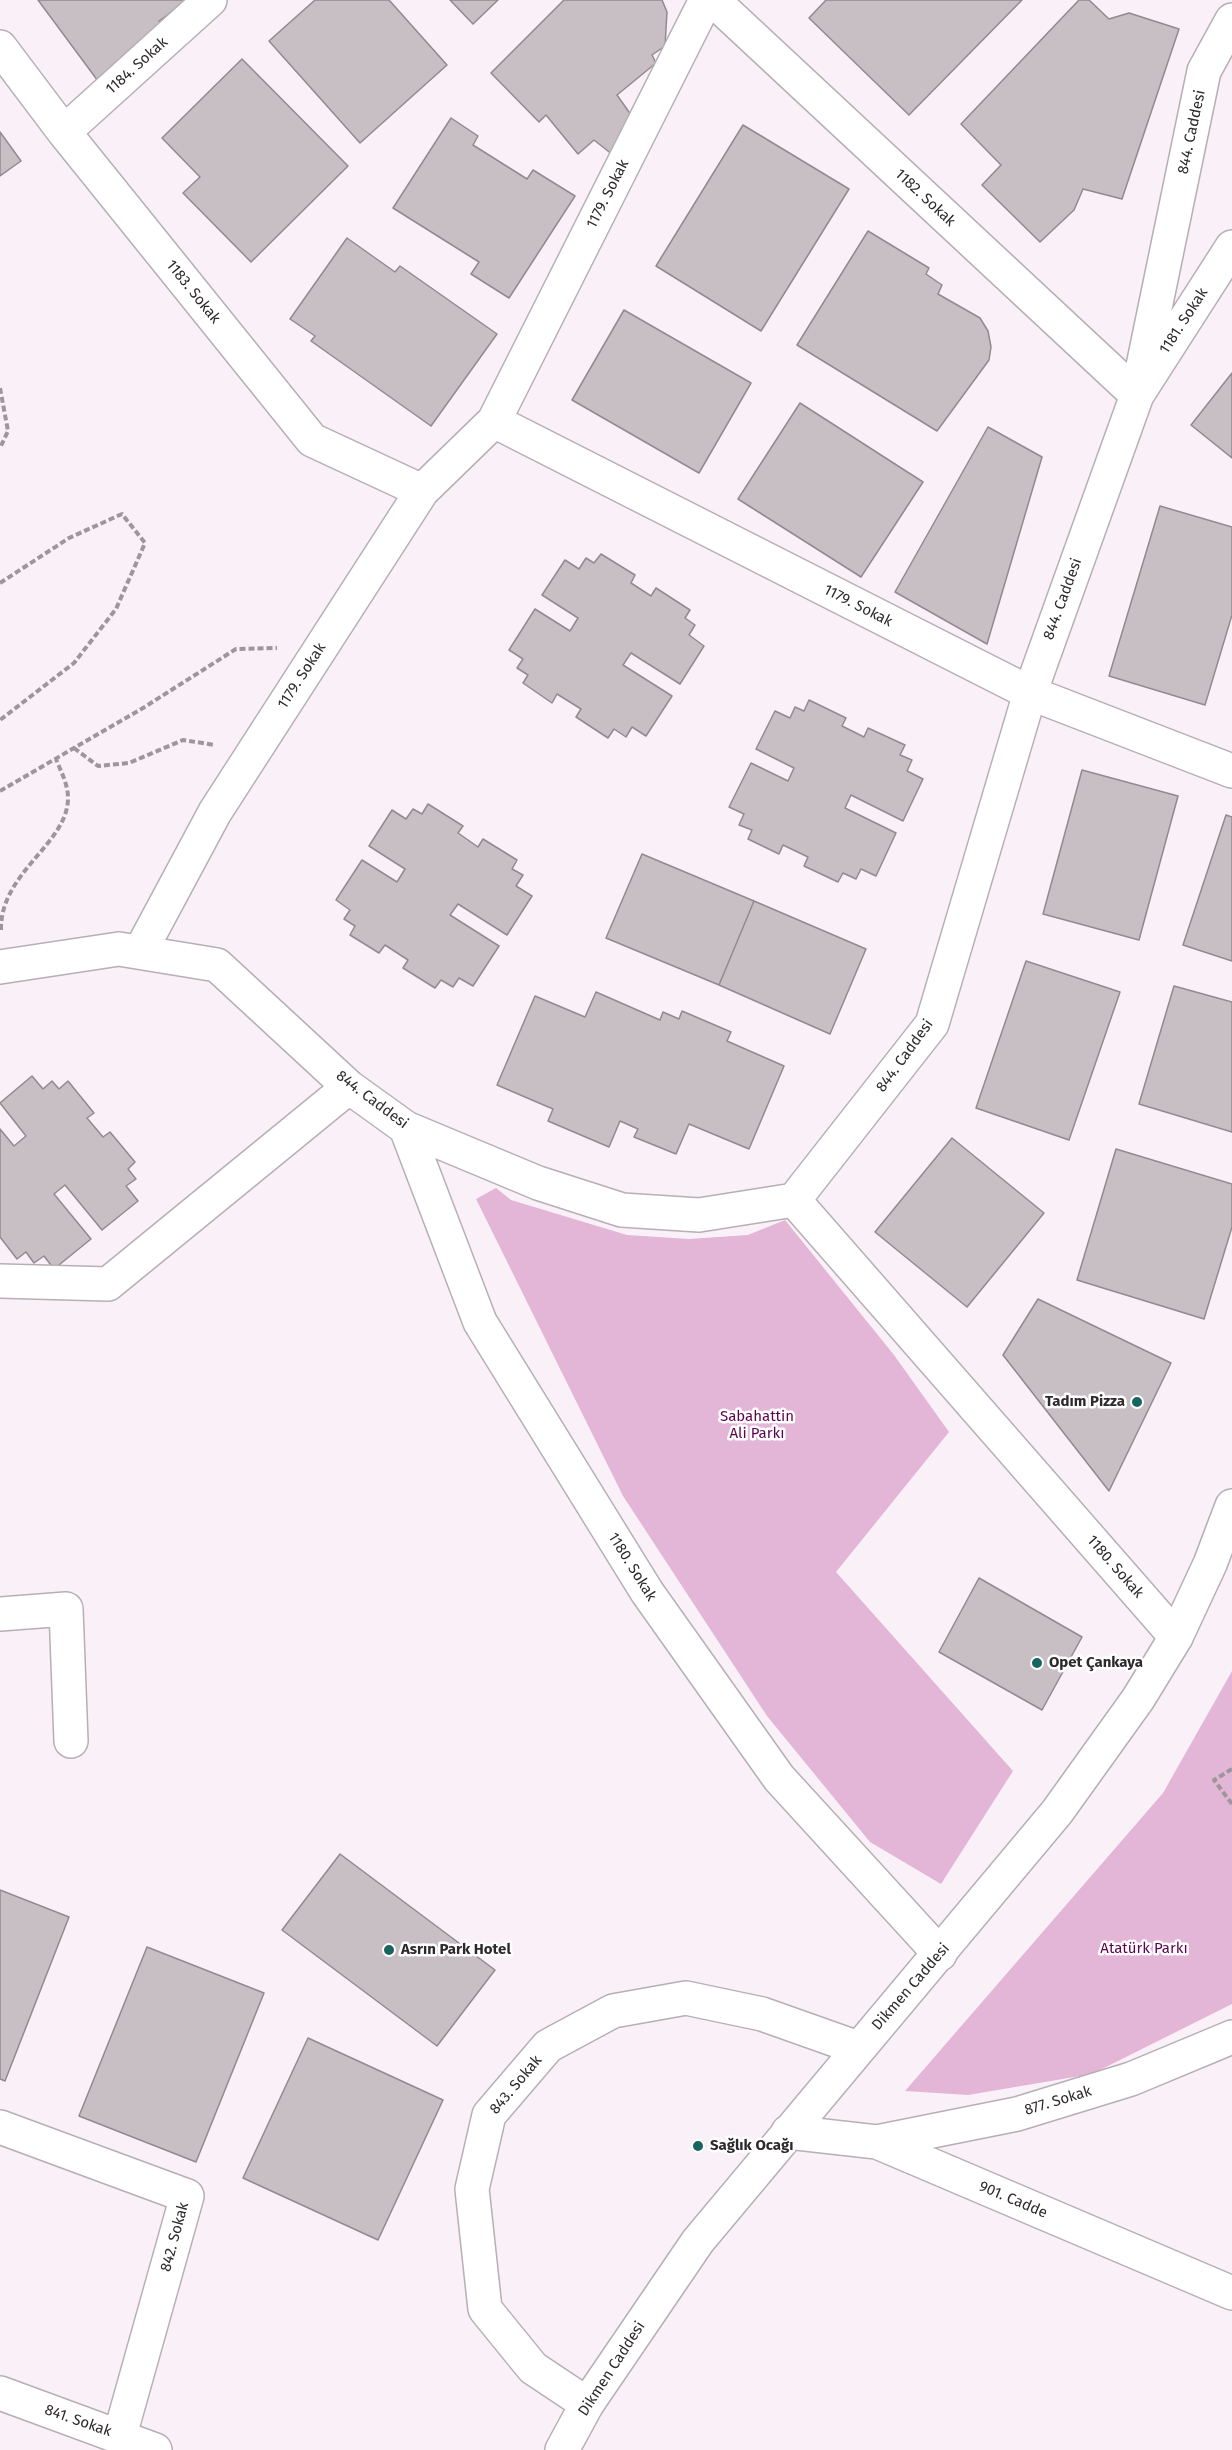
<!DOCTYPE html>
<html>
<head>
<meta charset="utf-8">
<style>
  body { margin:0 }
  canvas { display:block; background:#faf0f7 }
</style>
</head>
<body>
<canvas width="1232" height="2450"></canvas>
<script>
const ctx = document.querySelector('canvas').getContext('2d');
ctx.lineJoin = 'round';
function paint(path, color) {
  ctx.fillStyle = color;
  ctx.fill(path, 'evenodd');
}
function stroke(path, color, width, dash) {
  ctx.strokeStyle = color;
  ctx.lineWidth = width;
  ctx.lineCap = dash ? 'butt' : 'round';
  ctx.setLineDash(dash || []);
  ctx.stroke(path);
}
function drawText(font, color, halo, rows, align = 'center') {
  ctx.font = font + ' "Fira Sans",sans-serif';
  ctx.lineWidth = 5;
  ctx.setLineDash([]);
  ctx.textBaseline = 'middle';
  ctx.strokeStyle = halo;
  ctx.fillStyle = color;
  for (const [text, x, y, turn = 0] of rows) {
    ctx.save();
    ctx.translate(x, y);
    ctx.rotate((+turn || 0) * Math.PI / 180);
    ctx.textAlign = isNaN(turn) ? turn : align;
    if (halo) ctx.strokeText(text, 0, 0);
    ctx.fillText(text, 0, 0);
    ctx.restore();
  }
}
const green = new Path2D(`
  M496 1188 511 1200 627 1235 689 1239 748 1235 785 1220 894 1355 949 1432 836 1572 1013 1771 941 1884 870 1842 767 1716 623 1496 476 1199Z
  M1232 1671V2004L1092 2074 968 2095 905 2091 1163 1793Z`);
const building = new Path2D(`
  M38 0H188L159 21 167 31 98 81Z
  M315 0H389L447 65 360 143 269 41Z
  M450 0H498L473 24Z
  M564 0H662L667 12 665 46 652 55 656 63 617 95 636 122 613 155 594 140 578 154 546 115 539 122 491 73Z
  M826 0H1022L909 115 809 18Z
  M1079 0H1089L1109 19 1129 13 1179 29 1122 199 1083 189 1074 210 1040 242 982 185 1001 165 961 124Z
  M242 59 348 166 251 262 183 193 200 177 162 138Z
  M451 118 478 136 473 145 527 179 533 170 575 196 509 298 471 274 479 262 393 208Z
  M743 125 849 189 761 331 656 266Z
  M0 132 21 161 0 176Z
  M868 231 929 268 926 274 942 285 938 294 980 318 988 331 991 347 989 360 937 431 797 345Z
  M347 238 395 272 400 266 497 334 431 426 311 341 315 336 290 319Z
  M624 310 751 383 699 473 572 400Z
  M1232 373V458L1191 425Z
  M800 403 923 482 861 577 738 499Z
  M988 427 1042 457 987 644 895 592Z
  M1160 506 1232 527V615L1205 705 1109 676Z
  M601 554 635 575 631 583 651 596 656 588 690 610 685 618 695 625 689 635 704 646 680 684 631 653 623 665 672 696 646 736 632 727 626 737 614 729 608 738 576 717 581 709 557 694 552 703 523 683 528 675 517 668 523 659 509 650 535 609 570 631 578 618 542 595 565 560 579 569 586 558 594 563Z
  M809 700 846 718 842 726 864 737 868 728 905 745 900 755 912 760 907 771 923 779 903 821 851 795 845 808 896 833 876 876 861 869 856 879 843 873 838 882 804 866 808 857 783 845 779 854 748 839 752 830 739 825 744 814 729 807 751 763 788 781 794 768 756 749 775 711 790 718 795 707 804 711Z
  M1082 770 1178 796 1139 940 1043 914Z
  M428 804 463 826 458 833 478 847 483 839 517 860 512 869 523 875 516 886 532 896 507 935 458 904 450 915 499 946 473 986 459 978 453 987 441 980 435 988 403 968 408 960 385 945 379 953 350 935 355 926 344 919 350 910 336 900 362 860 397 882 405 869 369 846 392 810 406 819 413 809 422 814Z
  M1226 815 1232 817V961L1183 945Z
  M642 854 754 901 719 985 606 938Z
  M754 901 866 949 830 1034 719 985Z
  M1026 961 1120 992 1069 1140 976 1108Z
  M1174 986 1232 1002V1132L1139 1104Z
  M596 992 660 1020 663 1012 679 1019 682 1011 731 1032 727 1041 784 1066 749 1149 689 1124 676 1154 634 1137 638 1129 620 1121 609 1147 548 1121 553 1109 497 1085 535 996 585 1017Z
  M32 1076 43 1089 52 1081 59 1089 68 1081 94 1113 87 1118 103 1137 110 1132 135 1162 128 1169 136 1179 126 1186 138 1201 102 1230 65 1185 54 1194 91 1239 54 1269 44 1256 34 1263 26 1252 17 1259 0 1237V1129L14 1146 26 1136 0 1103Z
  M952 1138 1044 1213 967 1307 875 1232Z
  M1116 1149 1232 1184V1227L1204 1319 1077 1280Z
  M1038 1299 1171 1363 1109 1491 1003 1355Z
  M979 1578 1082 1637 1042 1710 939 1652Z
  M340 1854 495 1970 437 2046 282 1930Z
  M0 1890 69 1917 5 2081 0 2079Z
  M147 1947 264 1993 196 2162 79 2116Z
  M308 2038 443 2100 378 2240 243 2178Z`);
const path = new Path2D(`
  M0 388 8 431 0 448
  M0 583 69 538 122 514 145 543 116 609 74 663 0 720
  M74 748 98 766 129 763 183 740 215 745
  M0 791 143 708 236 649 277 648
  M1 930C0 872 68 844 68 798 68 784 61 772 56 759
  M1232 1769 1214 1780 1232 1804`);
const minor = new Path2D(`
  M713 0 1137 395 1232 247
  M0 47 64 132 312 440 422 491
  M64 132 210 0
  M494 421 1030 693 1232 771
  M140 952 215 812 422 491 494 421 706 0
  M0 967 119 949 217 965 349 1087 406 1128 538 1183 622 1210 699 1215 794 1200 932 1024 1030 693 1137 395 1204 71 1232 20
  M406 1128 480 1322 647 1592 779 1778 940 1954
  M794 1200 1176 1637
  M0 1281 108 1284 349 1087
  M0 1614 66 1609 71 1741
  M0 2127 187 2196 120 2435
  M788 2132 877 2142 1232 2293
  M877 2142 1017 2114 1131 2079 1232 2037
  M0 2393 155 2450
  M587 2404 533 2368 485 2309 472 2189 489 2115 548 2046 613 2011 686 1998 762 2014 858 2048`);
const major = new Path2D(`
  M562 2450 587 2404 698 2241 1057 1812 1138 1699 1176 1637 1210 1564 1232 1506`);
const markers = [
  [1137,1402,6,"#18645e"],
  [1037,1663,6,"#18645e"],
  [389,1950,6,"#18645e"],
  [698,2146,6,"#18645e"]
];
const streetNames = [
  ["1184. Sokak",137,66,-42],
  ["844. Caddesi",1192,132,-78],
  ["1179. Sokak",608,194,-63],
  ["1182. Sokak",925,198,43],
  ["1183. Sokak",193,292,51],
  ["1181. Sokak",1184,321,-57],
  ["844. Caddesi",1063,599,-70],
  ["1179. Sokak",858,606,27],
  ["1179. Sokak",302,676,-57],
  ["844. Caddesi",905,1056,-54],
  ["844. Caddesi",372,1100,37],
  ["1180. Sokak",632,1567,58],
  ["1180. Sokak",1115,1567,49],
  ["Dikmen Caddesi",911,1987,-49],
  ["843. Sokak",516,2085,-50],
  ["877. Sokak",1058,2101,-17],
  ["901. Cadde",1013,2200,23],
  ["842. Sokak",175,2237,-75],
  ["Dikmen Caddesi",612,2369,-57],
  ["841. Sokak",78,2421,19]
];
const poiNames = [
  ["Tadım Pizza",1125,1402,"right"],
  ["Opet Çankaya",1049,1663],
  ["Asrın Park Hotel",401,1950],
  ["Sağlık Ocağı",710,2146]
];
const parkNames = [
  ["Sabahattin",757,1417],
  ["Ali Parkı",757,1434],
  ["Atatürk Parkı",1144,1949]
];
paint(green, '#e3b5d6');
paint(building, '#c8bfc5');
stroke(building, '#928a90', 1.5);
stroke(minor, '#b7afb5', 36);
stroke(major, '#b7afb5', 36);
stroke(path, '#9d969b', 4, [6, 3]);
stroke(minor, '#fff', 33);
stroke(major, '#fff', 33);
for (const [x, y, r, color] of markers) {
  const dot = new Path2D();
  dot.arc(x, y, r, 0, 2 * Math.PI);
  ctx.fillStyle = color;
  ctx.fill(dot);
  stroke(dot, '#fff', 2);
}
drawText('15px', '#2d292c', '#fff', streetNames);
drawText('bold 15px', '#2d292c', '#fff', poiNames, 'left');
drawText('15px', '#5d024e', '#fff', parkNames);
</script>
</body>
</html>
